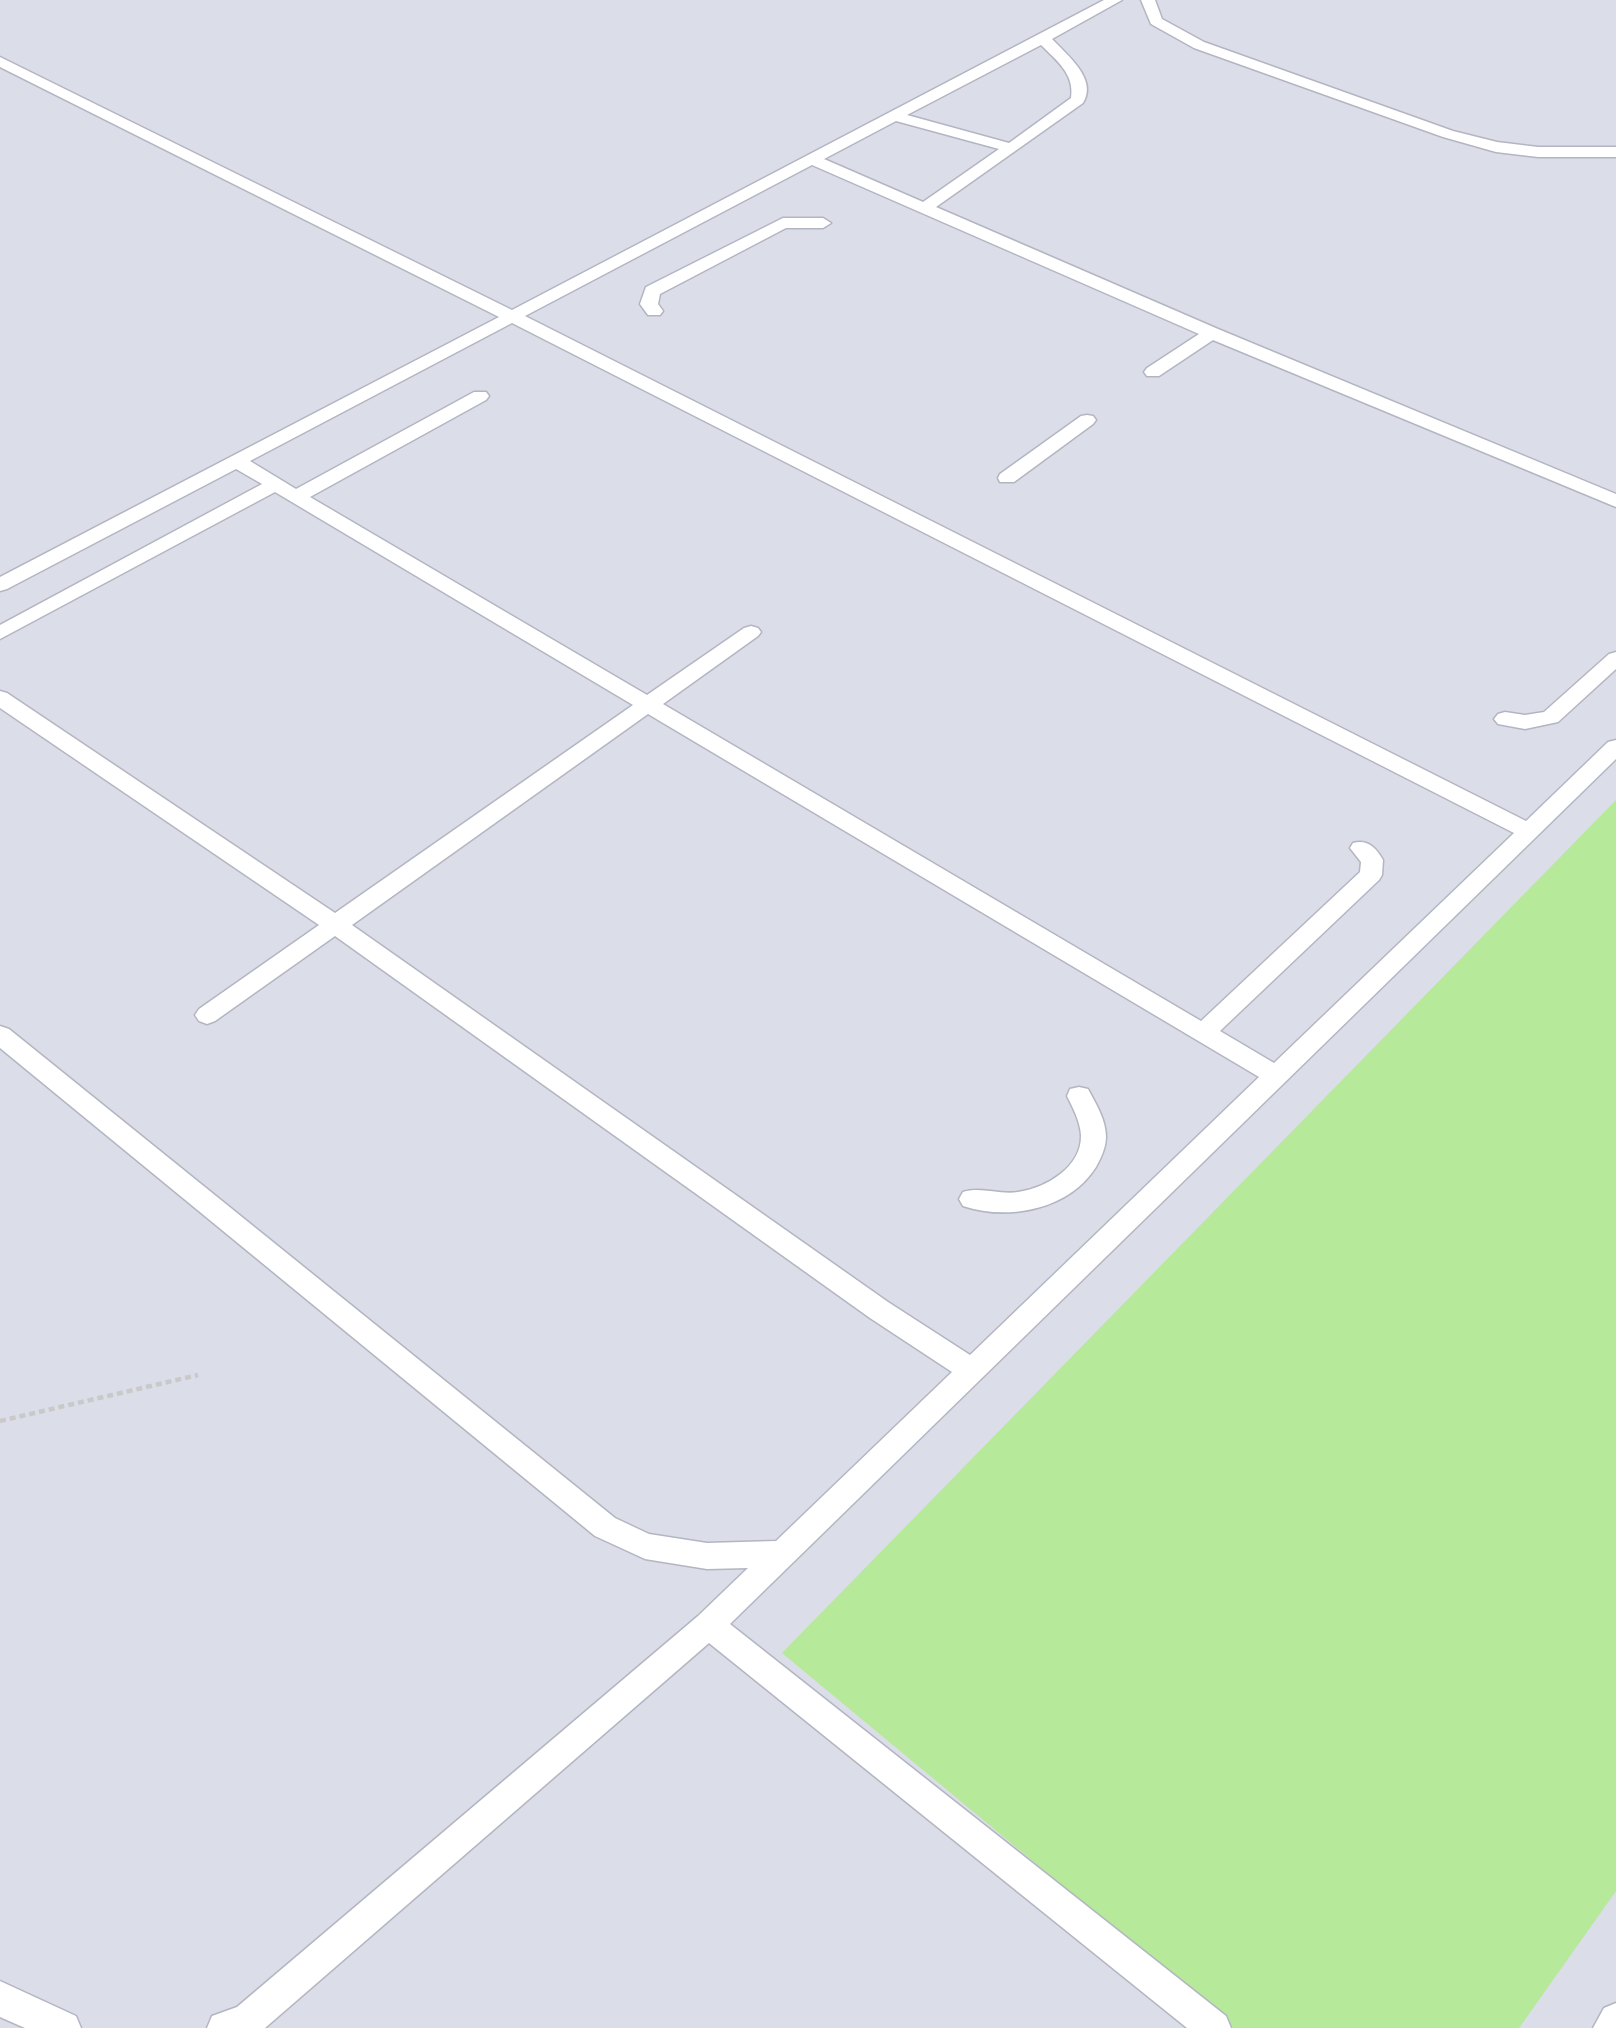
<!DOCTYPE html>
<html>
<head>
<meta charset="utf-8">
<style>
  body { margin:0 }
  canvas { display:block; background:#f0e8df }
</style>
</head>
<body>
<canvas width="1616" height="2028"></canvas>
<script>
const ctx = document.querySelector('canvas').getContext('2d');
ctx.lineJoin = 'round';
function paint(path, color) {
  ctx.fillStyle = color;
  ctx.fill(path, 'evenodd');
}
function stroke(path, color, width, dash) {
  ctx.strokeStyle = color;
  ctx.lineWidth = width;
  ctx.lineCap = dash ? 'butt' : 'round';
  ctx.setLineDash(dash || []);
  ctx.stroke(path);
}
const airport = new Path2D(`
  M0 0H1616V2028H0Z`);
const green = new Path2D(`
  M1616 800V1891L1519 2028H1234L782 1653Z`);
const path = new Path2D(`
  M0 1421 198 1375`);
const lane = new Path2D(`
  M1104 0H1122L1052 39C1067 55 1098 79 1083 103L936 207 1218 329 1616 494V507L1213 340 1159 376H1147L1144 372 1147 368 1199 334 812 165 525 316 1526 821 1608 742 1616 740V759L730 1624 1226 2016 1231 2028H1187L709 1643 265 2028H207L212 2016 237 2007 698 1616 748 1568 707 1569 645 1559 595 1536 0 1048V1026L9 1029 615 1518 649 1534 707 1543 776 1541 952 1372 870 1318 335 936 215 1021 207 1024 199 1021 195 1015 199 1009 319 925 0 708V691L7 693 335 913 633 705 275 492 0 639V625L262 484 236 469 7 589 0 591V577L499 317 0 67V57L512 310ZM1041 45C1056 60 1075 74 1071 98L1009 143 907 115ZM896 121 999 149 923 202 824 159ZM512 323 1514 833 1274 1063 1220 1031 1379 880 1382 875 1383 860C1376 848 1368 839 1353 843L1350 848 1361 862 1360 872 1201 1021 663 704 758 636 761 632 758 628 751 626 744 628 647 695 310 497 486 400 489 396 486 392H474L296 489 250 461ZM648 714 1259 1077 970 1355 888 1302 352 925Z
  M1141 0H1155L1162 19 1204 42 1453 131 1497 142 1538 147H1616V157H1538L1496 152 1443 137 1194 48 1151 24Z
  M783 218H823L831 223 823 228H786L660 294 658 304 663 311 660 315H648L640 304 646 287Z
  M1087 415 1093 416 1096 420 1093 424 1014 482H1000L998 478 1000 474 1081 416Z
  M1616 652V669L1558 722 1525 729 1498 724 1494 719 1498 714 1505 712 1525 715 1544 712 1609 654Z
  M1079 1087 1088 1089C1096 1104 1106 1120 1106 1137 1106 1147 1101 1158 1096 1167 1069 1210 1008 1221 963 1206L959 1199 963 1192C980 1186 999 1195 1018 1192 1046 1188 1082 1167 1081 1135 1080 1121 1073 1108 1067 1096L1070 1089Z
  M0 1981 76 2016 81 2028H25L0 2017Z
  M1616 2003V2028H1593L1604 2008Z`);
paint(airport, '#dbdde8');
paint(green, '#b6e999');
stroke(lane, '#b3b6c2', 3);
stroke(path, '#c9c9c9', 4.5, [6, 4]);
paint(lane, '#fff');
</script>
</body>
</html>
